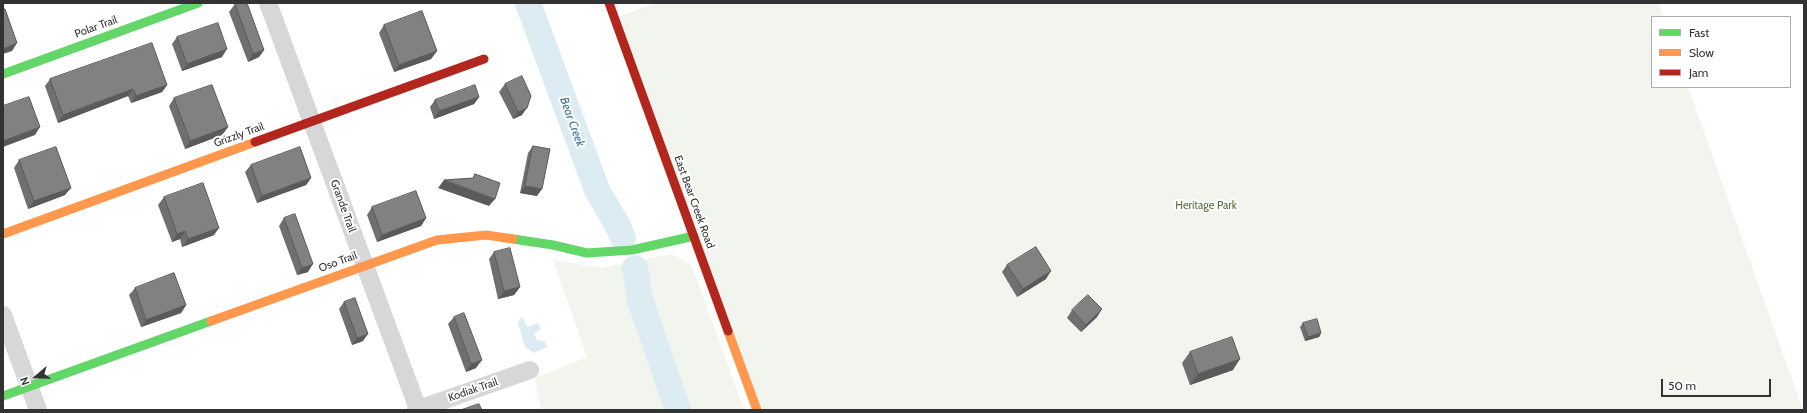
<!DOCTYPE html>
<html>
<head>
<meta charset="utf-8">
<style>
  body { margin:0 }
  #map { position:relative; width:1807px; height:413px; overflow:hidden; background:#fff; font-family:Cabin,sans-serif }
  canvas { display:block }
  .frame { position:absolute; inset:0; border:4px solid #333; pointer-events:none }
  .legend { position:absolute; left:1651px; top:16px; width:140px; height:72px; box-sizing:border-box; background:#fff; border:1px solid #adadad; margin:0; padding:5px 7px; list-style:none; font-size:12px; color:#333 }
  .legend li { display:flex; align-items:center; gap:8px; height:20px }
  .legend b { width:20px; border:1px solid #adadad }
  .north { position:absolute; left:16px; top:357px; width:40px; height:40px; -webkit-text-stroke:3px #fff; paint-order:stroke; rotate:250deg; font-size:11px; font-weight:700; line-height:16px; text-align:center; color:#333 }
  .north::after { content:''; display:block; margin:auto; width:14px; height:18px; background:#333; clip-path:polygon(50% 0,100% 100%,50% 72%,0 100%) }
  .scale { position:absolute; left:1661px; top:379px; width:110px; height:18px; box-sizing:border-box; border:2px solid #333; border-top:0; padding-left:5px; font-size:12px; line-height:14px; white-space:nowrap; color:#333; -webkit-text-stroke:3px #fff; paint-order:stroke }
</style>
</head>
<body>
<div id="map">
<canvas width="1807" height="413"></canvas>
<div class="frame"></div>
<ul class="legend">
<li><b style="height:5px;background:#63d668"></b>Fast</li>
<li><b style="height:5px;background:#ff974d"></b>Slow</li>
<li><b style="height:5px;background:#b3261e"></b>Jam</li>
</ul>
<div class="north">N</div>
<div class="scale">50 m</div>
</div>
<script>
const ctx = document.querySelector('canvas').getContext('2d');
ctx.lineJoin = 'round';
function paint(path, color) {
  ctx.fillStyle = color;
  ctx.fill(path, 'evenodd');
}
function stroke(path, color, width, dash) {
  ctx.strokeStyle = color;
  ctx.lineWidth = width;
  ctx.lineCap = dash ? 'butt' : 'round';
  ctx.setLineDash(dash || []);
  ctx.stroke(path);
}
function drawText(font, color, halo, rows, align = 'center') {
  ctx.font = font + ' Cabin,sans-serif';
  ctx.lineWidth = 4;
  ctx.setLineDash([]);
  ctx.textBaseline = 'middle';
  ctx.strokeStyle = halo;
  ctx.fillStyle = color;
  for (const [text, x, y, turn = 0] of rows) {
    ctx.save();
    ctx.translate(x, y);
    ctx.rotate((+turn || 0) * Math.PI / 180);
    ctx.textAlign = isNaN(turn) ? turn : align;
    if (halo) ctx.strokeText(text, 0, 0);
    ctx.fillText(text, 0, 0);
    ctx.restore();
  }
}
const green = new Path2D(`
  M656 3H1658L1663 17H1652V87H1688L1803 410H751L610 20Z
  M671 254 692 266 744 410H541L535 378 587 357 553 260 602 268Z`);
const water = new Path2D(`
  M521 317 524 319 527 327 538 323 541 329 534 334 537 340 545 341 547 347 534 353 525 347 518 323Z`);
const river = new Path2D(`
  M528 3 597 190 618 226 623 238
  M635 268 640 300 678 410`);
const street = new Path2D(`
  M268 3 418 409
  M3 315 38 410
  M416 410 530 370`);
const fast = new Path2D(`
  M3 74 198 3
  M513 239 553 245 587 253 632 250 694 236
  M3 396 211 321`);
const slow = new Path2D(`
  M3 234 255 142
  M211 321 437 240 486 235 513 239
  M728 331 757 410`);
const jam = new Path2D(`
  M609 3 728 331
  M255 142 484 59`);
const wall = new Path2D(`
  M235 4 264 50 259 57 248 62 229 12Z
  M384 25 437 51 431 59 394 72 379 33Z
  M177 37 222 57 182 71 172 44Z
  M50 79 167 85 162 92 131 103 128 96 58 123 45 86Z
  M505 84 522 115 513 119 499 92Z
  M479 97 474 104 434 119 430 107 435 100Z
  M174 98 228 127 222 135 185 149 169 106Z
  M533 146 537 196 520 193 528 153Z
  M19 160 65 195 28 209 14 168Z
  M251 165 311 178 306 185 257 203 245 172Z
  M164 197 214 235 182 247 180 239 172 242 158 205Z
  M372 207 426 218 421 226 377 242 367 215Z
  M284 218 308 272 297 275 279 226Z
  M494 252 520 287 514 295 498 299 489 259Z
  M1007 265 1046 279 1017 297 1002 272Z
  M135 288 186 305 181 313 141 327 129 295Z
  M344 302 363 341 352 345 339 309Z
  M1072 310 1097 317 1081 332 1067 318Z
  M454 317 476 368 466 372 448 324Z
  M1303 323 1321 333 1319 337 1305 341 1300 327Z
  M1190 352 1233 370 1190 385 1182 363Z`);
const shadedWall = new Path2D(`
  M17 43 12 51 3 54V49Z
  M227 49 222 57 182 71 187 64Z
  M264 50 259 57 248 62 253 54Z
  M437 51 431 59 394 72 399 65Z
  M167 85 162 92 131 103 136 96Z
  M133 89 128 96 58 123 63 115Z
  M479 97 474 104 434 119 439 111Z
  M527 108 522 115 513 119 518 112Z
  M40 127 35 135 3 147V141Z
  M228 127 222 135 185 149 190 141Z
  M311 178 306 185 257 203 262 196Z
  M444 180 495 199 489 206 438 188Z
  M525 186 542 189 537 196 520 193Z
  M71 188 65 195 28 209 34 201Z
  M426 218 421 226 377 242 382 235Z
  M219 228 214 235 182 247 188 239Z
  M185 231 180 239 172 242 177 234Z
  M313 264 308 272 297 275 302 268Z
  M1051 271 1046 279 1017 297 1023 289Z
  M520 287 514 295 498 299 504 291Z
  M186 305 181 313 141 327 146 320Z
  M1102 309 1097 317 1081 332 1086 325Z
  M1321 333 1319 337 1305 341 1308 337Z
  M368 334 363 341 352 345 357 338Z
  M1240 359 1233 370 1190 385 1198 374Z
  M482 360 476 368 466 372 471 364Z`);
const building = new Path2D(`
  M238 3H247L264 50 253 54 235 4Z
  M3 9H5L17 43 3 49Z
  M422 11 437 51 399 65 384 25Z
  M218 23 227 49 187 64 177 37Z
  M152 43 167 85 136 96 133 89 63 115 50 79Z
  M522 76 531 96 527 108 518 112 505 84Z
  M212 85 228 127 190 141 174 98Z
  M475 85 479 97 439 111 435 100Z
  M29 97 40 127 3 141V106Z
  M533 146 550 149 542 189 525 186Z
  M56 147 71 188 34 201 19 160Z
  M300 147 311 178 262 196 251 165Z
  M475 174 500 183 495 199 444 180 473 178Z
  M203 183 219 228 188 239 185 231 177 234 164 197Z
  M416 191 426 218 382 235 372 207Z
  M295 214 313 264 302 268 284 218Z
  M1036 247 1051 271 1023 289 1007 265Z
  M510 248 520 287 504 291 494 252Z
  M174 273 186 305 146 320 135 288Z
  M1088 295 1102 309 1086 325 1072 310Z
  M355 298 368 334 357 338 344 302Z
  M464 313 482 360 471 364 454 317Z
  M1317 319 1321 333 1308 337 1303 323Z
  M1232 337 1240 359 1198 374 1190 352Z
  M479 404 482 410H461Z`);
const streetNames = [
  ["Polar Trail",96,27,-20],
  ["Grizzly Trail",239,135,-20],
  ["East Bear Creek Road",694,202,70],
  ["Grande Trail",343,206,70],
  ["Oso Trail",338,262,-20],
  ["Kodiak Trail",473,390,-19]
];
const parkNames = [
  ["Heritage Park",1206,206]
];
const waterNames = [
  ["Bear Creek",572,122,70]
];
paint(green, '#f1f5ed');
paint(water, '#ddebf3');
stroke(river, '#ddebf3', 26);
stroke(street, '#d7d7d7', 18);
stroke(fast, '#63d668', 9);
stroke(slow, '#ff974d', 9);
stroke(jam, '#b3261e', 9);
paint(wall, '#6f6f6f');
paint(shadedWall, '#5a5a5a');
paint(building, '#818181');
stroke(building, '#5a5a5a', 1);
drawText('11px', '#333', '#fff', streetNames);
drawText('11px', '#56703f', '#fff', parkNames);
drawText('italic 12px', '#3f7597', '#fff', waterNames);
</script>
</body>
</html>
